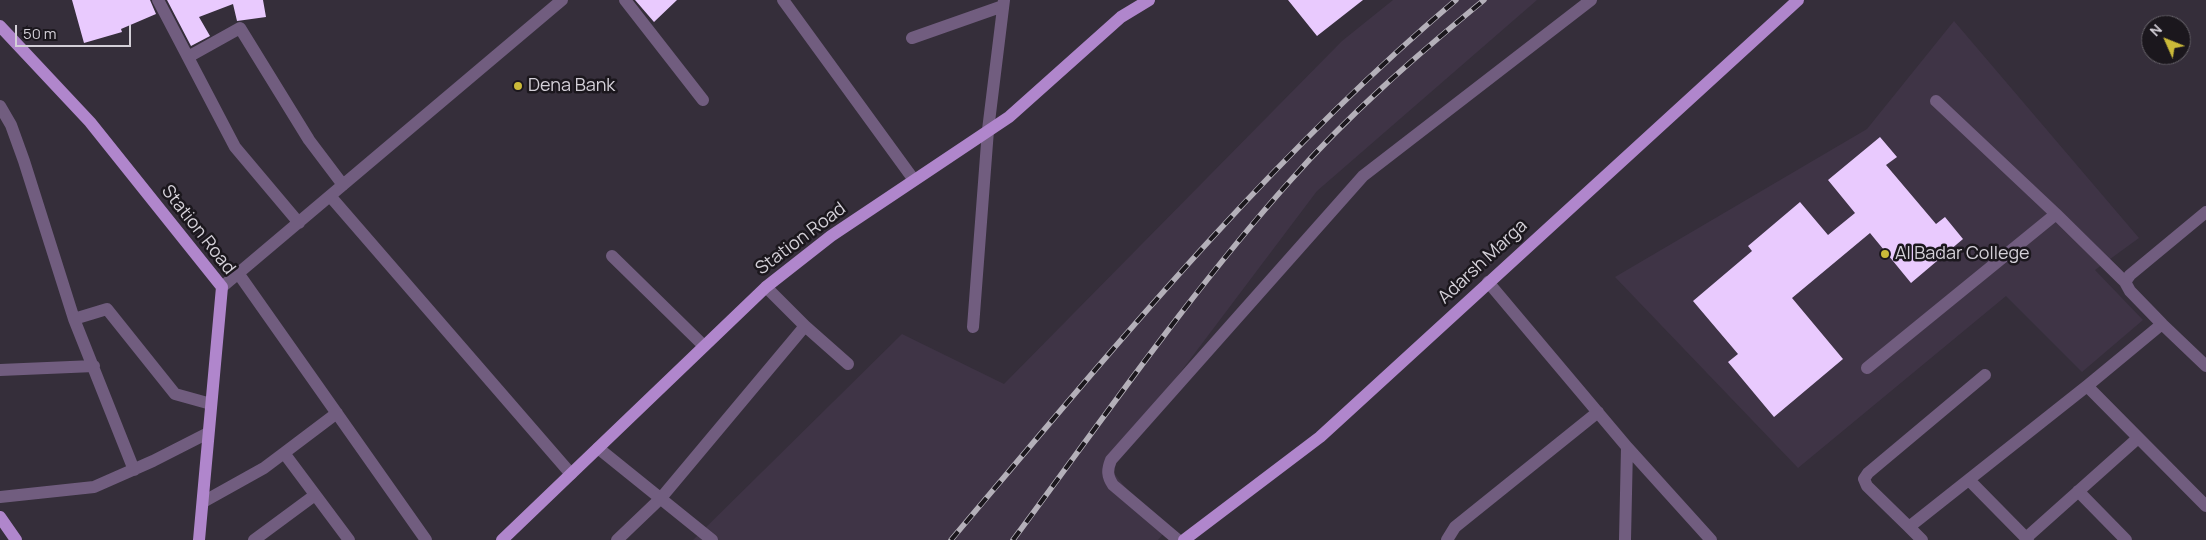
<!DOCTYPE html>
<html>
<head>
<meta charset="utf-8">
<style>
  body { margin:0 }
  #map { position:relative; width:2206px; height:540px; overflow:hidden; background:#352e3a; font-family:Manrope,sans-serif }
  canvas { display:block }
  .north { position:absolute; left:2141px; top:15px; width:50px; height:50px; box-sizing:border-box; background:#1b171d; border:1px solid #656168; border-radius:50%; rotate:314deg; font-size:14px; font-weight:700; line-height:20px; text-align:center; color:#d4d0d8 }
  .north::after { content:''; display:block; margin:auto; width:18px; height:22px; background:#cbba39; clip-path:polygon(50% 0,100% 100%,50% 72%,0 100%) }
  .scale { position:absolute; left:15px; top:25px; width:116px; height:22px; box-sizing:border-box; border:2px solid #d4d0d8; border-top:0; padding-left:6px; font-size:15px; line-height:18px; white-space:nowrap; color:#d4d0d8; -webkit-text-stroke:4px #1b171d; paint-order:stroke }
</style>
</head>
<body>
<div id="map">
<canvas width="2206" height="540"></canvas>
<div class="north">N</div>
<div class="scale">50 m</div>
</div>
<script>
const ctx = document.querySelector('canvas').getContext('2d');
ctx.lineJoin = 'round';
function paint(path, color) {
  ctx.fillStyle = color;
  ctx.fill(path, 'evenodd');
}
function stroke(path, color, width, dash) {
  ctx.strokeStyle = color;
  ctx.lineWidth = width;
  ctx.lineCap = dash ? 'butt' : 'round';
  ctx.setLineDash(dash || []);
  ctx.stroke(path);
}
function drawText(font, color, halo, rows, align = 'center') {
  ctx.font = font + ' Manrope,sans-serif';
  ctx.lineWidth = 5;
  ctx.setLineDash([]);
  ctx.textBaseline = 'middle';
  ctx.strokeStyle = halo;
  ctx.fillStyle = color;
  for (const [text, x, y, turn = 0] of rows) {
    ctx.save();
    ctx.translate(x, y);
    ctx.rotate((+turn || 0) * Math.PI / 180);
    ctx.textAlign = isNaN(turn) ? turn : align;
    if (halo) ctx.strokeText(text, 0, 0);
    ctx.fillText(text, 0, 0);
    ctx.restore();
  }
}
const built = new Path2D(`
  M1393 0H1537L1317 191 1109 467 1163 534 1158 540H693L902 334 1004 384 1342 41Z
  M1954 21 2139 238 2095 270 2143 320 2082 372 2006 296 1798 468 1615 277 1867 129Z`);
const building = new Path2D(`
  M72 0H150L156 14 121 29 122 32 84 43Z
  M167 0H263L266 17 237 21 233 4 199 17 210 36 191 46Z
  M635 0H677L654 22Z
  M1288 0H1363L1317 36Z
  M1880 137 1897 157 1886 165 1936 224 1945 217 1963 239 1911 283 1870 233 1792 298 1843 359 1774 417 1728 362 1738 354 1693 301 1752 251 1748 246 1800 202 1828 235 1855 213 1828 180Z`);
const minor = new Path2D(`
  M158 0 235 147 299 223
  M625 0 703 100
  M783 0 914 180
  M912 38 1003 6
  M188 57 240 28 309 140 343 185
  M1936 101 2056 214 2125 282
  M0 106 11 125 24 161 74 319 134 470
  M330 196 571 474
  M612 256 704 346
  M238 273 426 540
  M1488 282 1627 447 1625 540
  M222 287 562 0
  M74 319 107 309 175 394 211 404
  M2162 324 2206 366
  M805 326 848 364
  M973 327 988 130 1004 0
  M1867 368 2056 214
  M0 370 94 366
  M2087 386 2206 506
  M1627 447 1711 540
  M598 448 712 540
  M284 453 337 413
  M1969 480 2028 540
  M2078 491 2126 540
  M0 497 94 487 153 461 208 433
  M203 502 264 468 284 453 349 540
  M1909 527 1867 486 1864 479 1868 473 1985 375
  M2026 538 2138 438
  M254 540 315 495
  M617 540 661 498 805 326 766 287
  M1178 540 1113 485C1107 476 1107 470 1111 460L1363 176 1591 0
  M1447 540 1455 527 1598 412
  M1922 540 1909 527 2087 386 2162 324 2130 291 2125 282 2130 275 2206 212`);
const major = new Path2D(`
  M0 26 90 122 222 287 199 540
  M0 517 16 540
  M502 540 766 287 831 236 1009 117 1121 17 1149 0
  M1184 540 1320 437 1798 0`);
const rail = new Path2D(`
  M951 540C1110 352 1267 160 1456 0
  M1013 540C1103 419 1189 294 1290 181 1349 114 1416 56 1484 0`);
const markers = [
  [518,86,5,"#cbba39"],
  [1885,254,5,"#cbba39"]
];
const poiNames = [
  ["Dena Bank",528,86],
  ["Al Badar College",1895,254]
];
const streetNames = [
  ["Station Road",198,230,52],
  ["Station Road",801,239,-37],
  ["Adarsh Marga",1483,262,-43]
];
paint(built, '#3f3446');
paint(building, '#e9cafe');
stroke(minor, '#715d7f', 12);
stroke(major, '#b086cc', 12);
stroke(rail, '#b4b0b9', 5.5);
stroke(rail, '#1b171d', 4, [11]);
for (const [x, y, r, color] of markers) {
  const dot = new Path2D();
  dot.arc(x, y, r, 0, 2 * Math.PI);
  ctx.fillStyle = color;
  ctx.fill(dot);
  stroke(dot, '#1b171d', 2);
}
drawText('18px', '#d4d0d8', '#1b171d', poiNames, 'left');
drawText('18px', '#d4d0d8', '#1b171d', streetNames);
</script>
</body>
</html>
